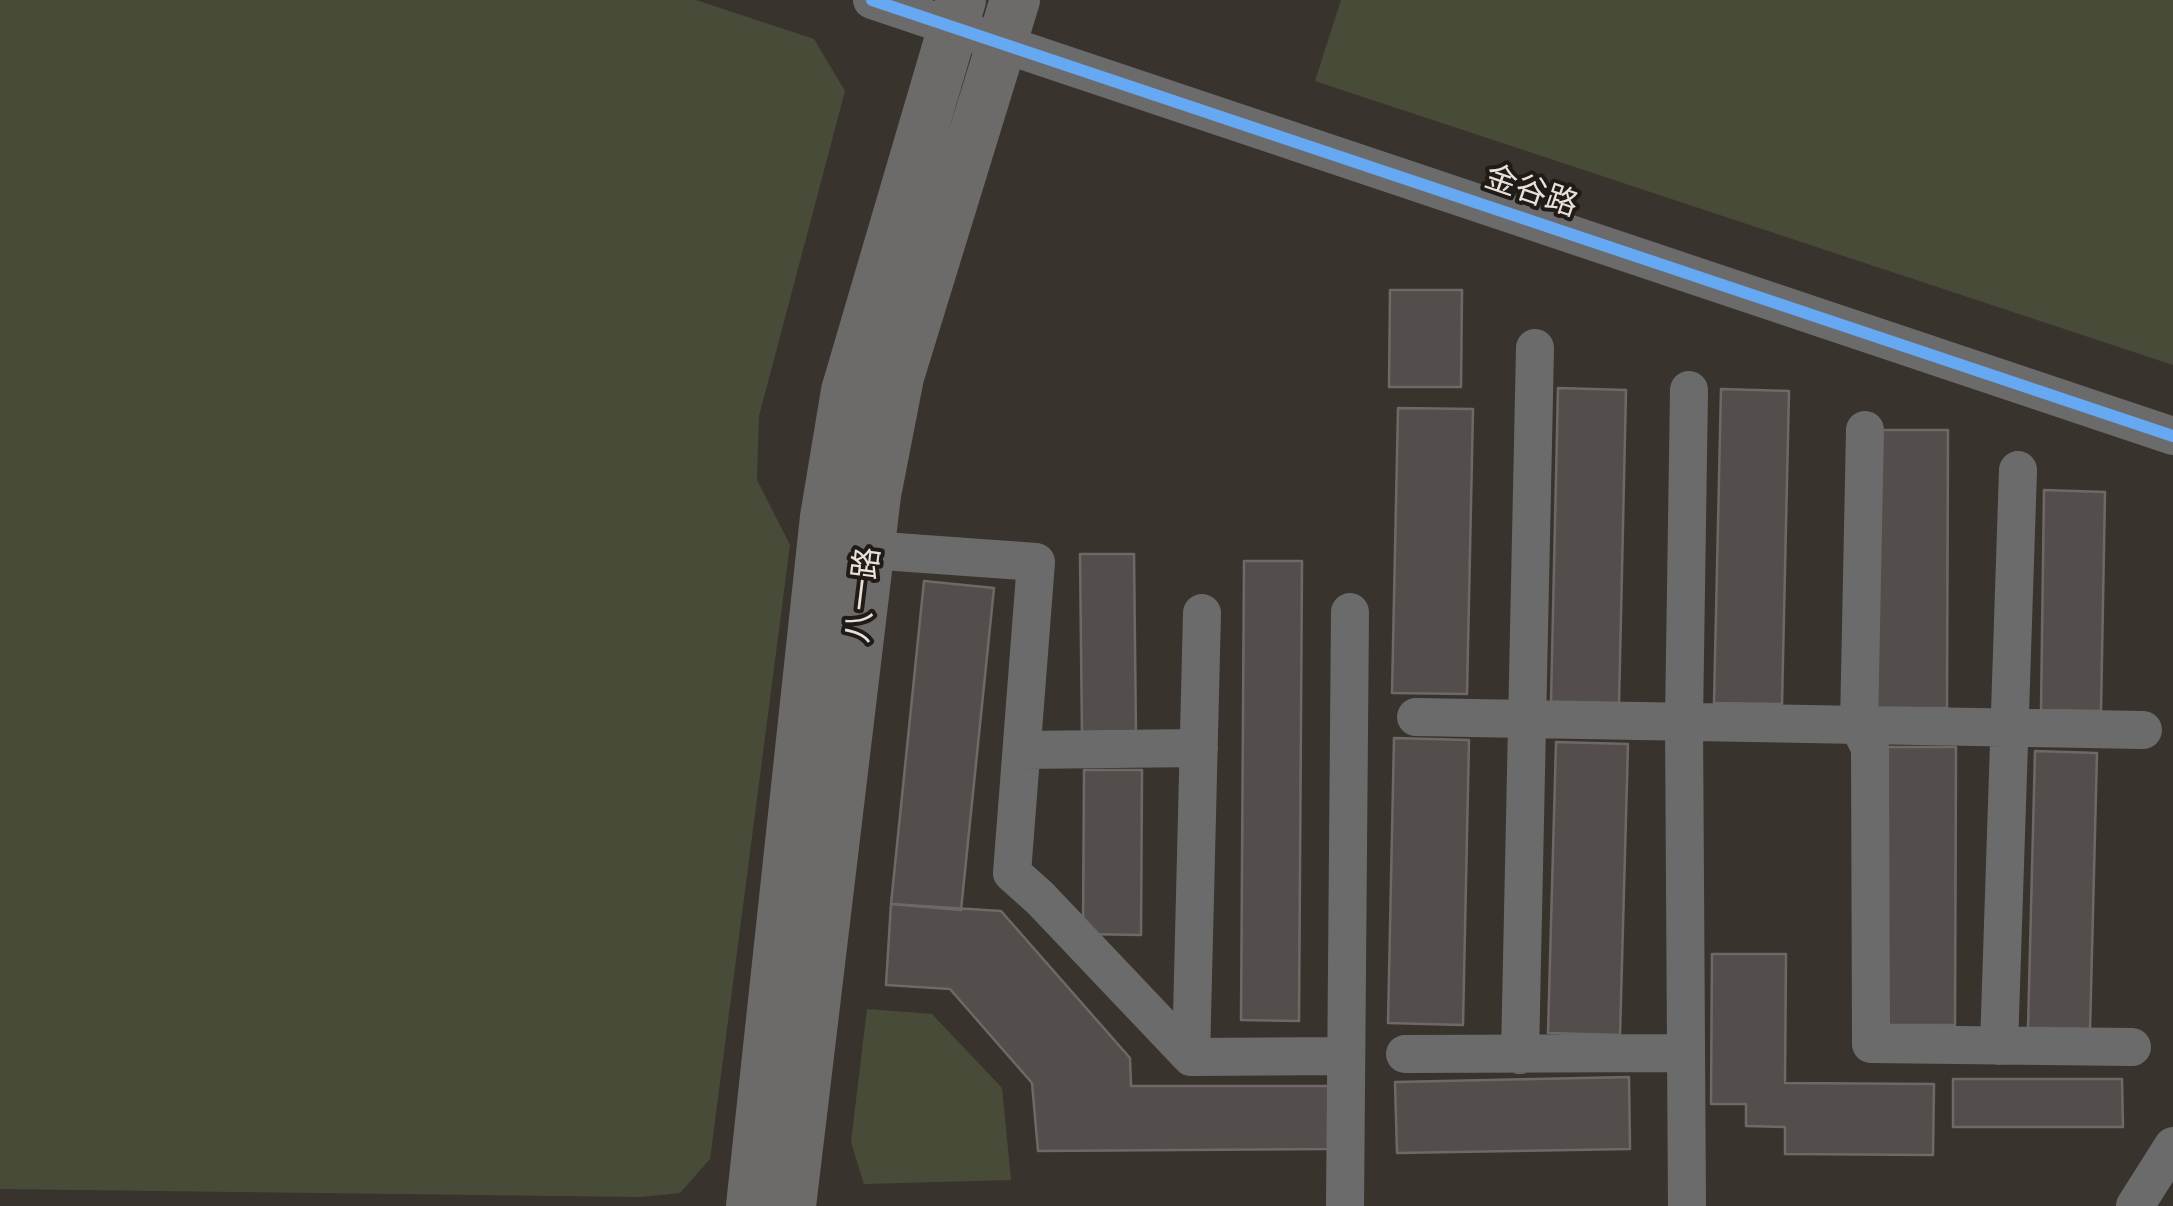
<!DOCTYPE html>
<html>
<head>
<meta charset="utf-8">
<style>
  body { margin:0 }
  canvas { display:block; background:#39332e }
</style>
</head>
<body>
<canvas width="2173" height="1206"></canvas>
<script>
const ctx = document.querySelector('canvas').getContext('2d');
ctx.lineJoin = 'round';
function paint(path, color) {
  ctx.fillStyle = color;
  ctx.fill(path, 'evenodd');
}
function stroke(path, color, width, dash) {
  ctx.strokeStyle = color;
  ctx.lineWidth = width;
  ctx.lineCap = dash ? 'butt' : 'round';
  ctx.setLineDash(dash || []);
  ctx.stroke(path);
}
function drawText(font, color, halo, rows, align = 'center') {
  ctx.font = font + ' "Open Sans","Noto Sans SC",sans-serif';
  ctx.lineWidth = 8;
  ctx.setLineDash([]);
  ctx.textBaseline = 'middle';
  ctx.strokeStyle = halo;
  ctx.fillStyle = color;
  for (const [text, x, y, turn = 0] of rows) {
    ctx.save();
    ctx.translate(x, y);
    ctx.rotate((+turn || 0) * Math.PI / 180);
    ctx.textAlign = isNaN(turn) ? turn : align;
    if (halo) ctx.strokeText(text, 0, 0);
    ctx.fillText(text, 0, 0);
    ctx.restore();
  }
}
const green = new Path2D(`
  M0 0H696L814 39 845 91 759 416 757 480 790 545 710 1159 680 1193 640 1197 0 1189Z
  M1341 0H2173V365L1315 81Z
  M867 1009 932 1014 1002 1088 1011 1180 864 1184 851 1142Z`);
const building = new Path2D(`
  M1390 290H1462L1461 387H1389Z
  M1558 388 1626 390 1619 704 1551 702Z
  M1721 389 1789 391 1782 704 1714 703Z
  M1398 408 1473 409 1467 694 1392 693Z
  M1877 430H1948L1947 708H1876Z
  M2044 490 2105 492 2101 711 2041 710Z
  M1080 554H1134L1136 737 1082 738Z
  M1244 561H1302L1299 1021 1241 1020Z
  M924 581 994 588 961 910 891 904Z
  M1394 738 1469 740 1463 1025 1388 1023Z
  M1556 742 1628 744 1620 1035 1548 1033Z
  M1884 747H1956L1955 1025H1884Z
  M2035 751 2097 753 2090 1030 2028 1028Z
  M1084 770H1142L1141 935 1083 934Z
  M891 904 1001 911 1130 1058 1131 1086H1329L1330 1149 1038 1151 1032 1083 950 989 886 985Z
  M1712 954H1786L1785 1083 1934 1084 1933 1155 1785 1154V1127L1746 1126V1104H1711Z
  M1629 1077 1630 1149 1397 1153 1395 1082Z
  M1953 1079H2122L2123 1127H1953Z`);
const minor = new Path2D(`
  M872 0 2173 436
  M1865 430 1859 726 1870 748 1871 1044 2132 1047
  M869 550 1036 562 1012 873 1040 898 1191 1057 1345 1056
  M1416 717 2143 730
  M1022 750 1199 748
  M1999 1046 2018 470
  M1405 1054 1686 1053
  M1520 1055 1535 348
  M1191 1057 1202 613
  M1345 1206 1350 612
  M1687 1206 1684 721 1689 390
  M2135 1206 2173 1146`);
const major = new Path2D(`
  M751 1206 825 517 846 391 961 0
  M791 1206 876 495 899 377 1015 0`);
const cycleway = new Path2D(`
  M872 0 2173 436`);
const streetNames = [
  ["金谷路",1531,192,19],
  ["八一路",864,595,-83]
];
paint(green, '#494b39');
paint(building, '#534d4b');
stroke(building, '#6e6867', 2.5);
stroke(minor, '#6c6b6c', 38);
stroke(major, '#6d6a6a', 50);
stroke(cycleway, '#66a8f1', 12);
drawText('32px', '#e8e0da', '#211b17', streetNames);
</script>
</body>
</html>
